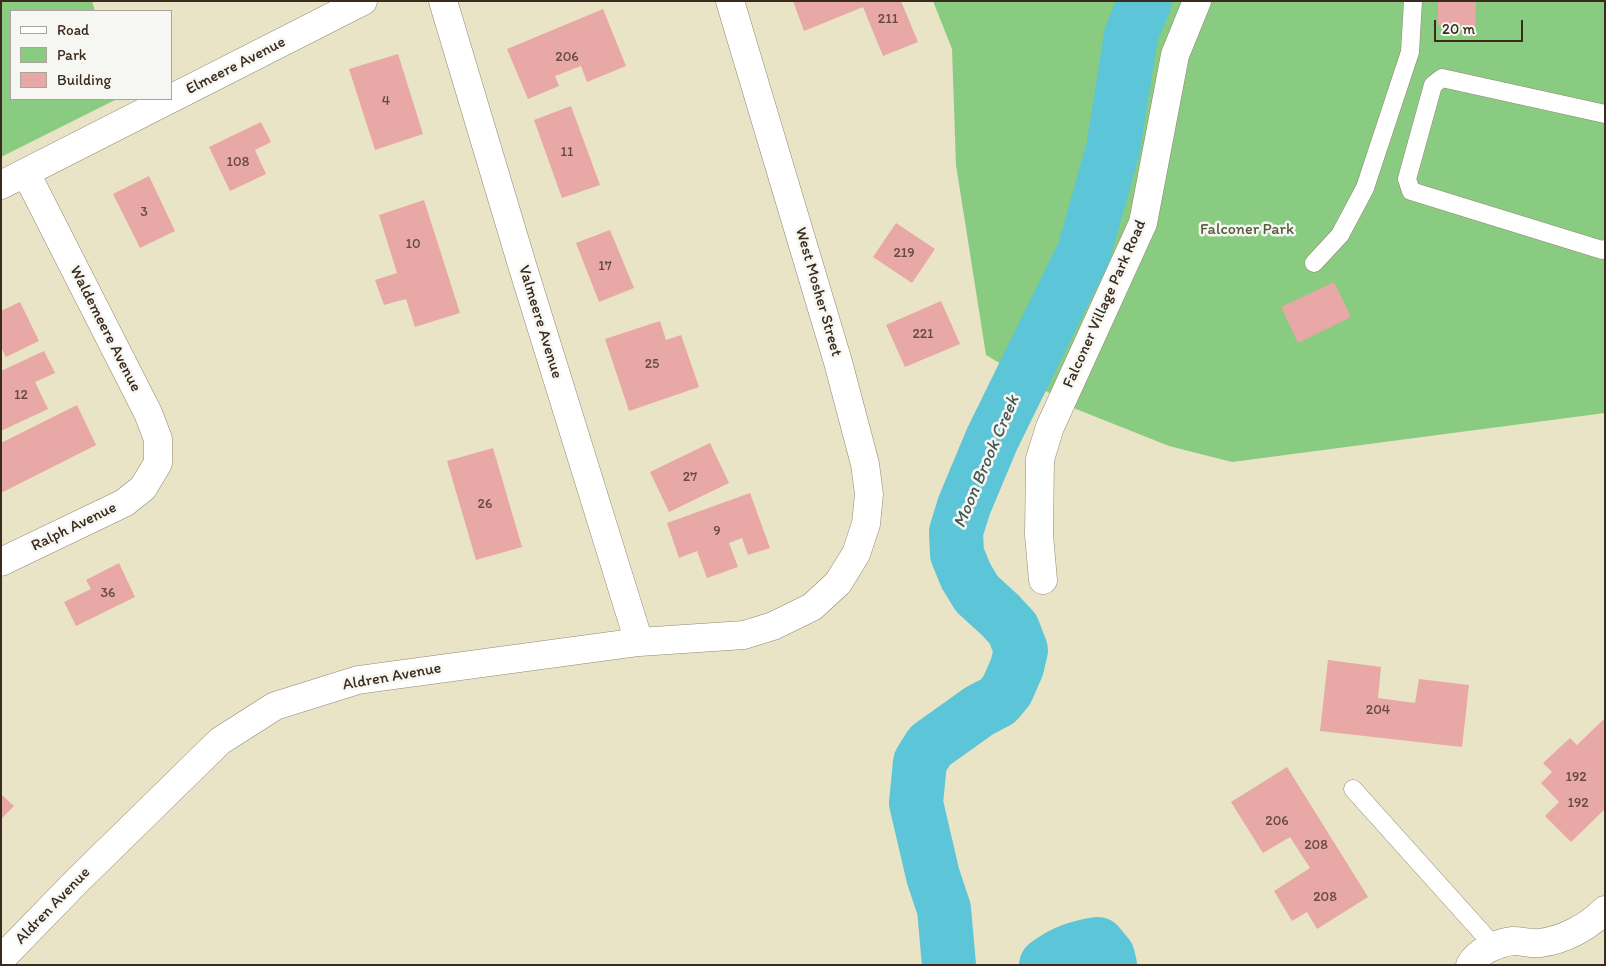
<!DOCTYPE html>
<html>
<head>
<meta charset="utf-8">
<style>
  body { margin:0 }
  #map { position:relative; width:1606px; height:966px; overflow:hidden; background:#e9e4c6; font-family:Itim,sans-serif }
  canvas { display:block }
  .frame { position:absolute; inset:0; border:2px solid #3b2a1e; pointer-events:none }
  .legend { position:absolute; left:10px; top:10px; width:162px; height:90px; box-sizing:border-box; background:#f6f6f2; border:1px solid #aba49d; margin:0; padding:6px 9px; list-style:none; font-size:15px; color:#3b2a1e }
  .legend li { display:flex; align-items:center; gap:10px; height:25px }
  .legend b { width:25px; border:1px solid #aba49d }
  .scale { position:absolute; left:1434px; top:20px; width:89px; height:22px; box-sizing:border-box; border:2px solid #3b2a1e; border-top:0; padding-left:6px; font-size:15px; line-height:18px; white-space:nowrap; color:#3b2a1e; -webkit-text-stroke:4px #f6f6f2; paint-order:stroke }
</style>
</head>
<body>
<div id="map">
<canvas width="1606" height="966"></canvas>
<div class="frame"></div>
<ul class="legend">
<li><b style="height:6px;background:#fff"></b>Road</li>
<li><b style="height:14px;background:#8acb82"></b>Park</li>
<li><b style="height:14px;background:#e7a8a6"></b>Building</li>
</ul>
<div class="scale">20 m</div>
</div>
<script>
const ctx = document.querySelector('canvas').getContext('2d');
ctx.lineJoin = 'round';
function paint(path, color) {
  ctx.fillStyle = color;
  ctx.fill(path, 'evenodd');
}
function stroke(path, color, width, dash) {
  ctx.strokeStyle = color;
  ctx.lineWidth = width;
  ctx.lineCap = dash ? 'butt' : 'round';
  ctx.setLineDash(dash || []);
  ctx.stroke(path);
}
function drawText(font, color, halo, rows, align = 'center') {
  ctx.font = font + ' Itim,sans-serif';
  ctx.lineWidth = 5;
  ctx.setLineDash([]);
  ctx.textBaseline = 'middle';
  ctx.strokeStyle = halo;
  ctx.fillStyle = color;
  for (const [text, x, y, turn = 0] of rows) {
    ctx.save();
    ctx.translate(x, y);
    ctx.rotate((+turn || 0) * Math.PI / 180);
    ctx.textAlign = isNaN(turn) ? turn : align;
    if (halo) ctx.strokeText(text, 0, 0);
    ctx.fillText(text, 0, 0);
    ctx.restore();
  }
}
const green = new Path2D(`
  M1 1H92L95 11H11V99H117L1 157Z
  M933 1H1605V413L1232 462 1169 446 1076 409 986 355 956 165 952 49Z`);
const river = new Path2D(`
  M949 965 944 909 933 876 916 803 920 762 930 746 979 711 998 701 1007 690 1017 667 1021 650 1013 629 1000 615 977 594 966 576 957 554 956 532 964 506 992 439 1084 252 1113 149 1131 35 1145 1
  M1046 965C1063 952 1078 947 1098 944L1108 956 1110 965`);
const building = new Path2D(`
  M793 1H901L918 42 883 56 863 7 804 31Z
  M1438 1H1476L1475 27 1438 25Z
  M603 9 626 66 587 82 581 66 555 76 559 86 528 99 507 49Z
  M398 54 423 134 375 150 349 69Z
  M571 106 600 185 562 198 534 120Z
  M261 122 271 142 255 150 266 174 230 191 209 147Z
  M149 176 175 231 140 248 113 194Z
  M424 200 460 313 415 327 406 299 384 305 375 280 397 273 379 215Z
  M896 223 935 249 912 283 873 257Z
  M610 230 634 288 599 302 576 243Z
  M1334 282 1351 317 1298 343 1281 307Z
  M941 301 960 344 905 367 886 325Z
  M20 302 39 341 6 357 1 347V311Z
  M660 321 666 340 681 335 699 387 629 411 605 339Z
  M44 351 55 373 35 382 48 409 1 431V371Z
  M77 405 96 445 1 493V443Z
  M710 443 729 483 669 512 650 472Z
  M493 448 522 547 476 560 447 461Z
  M750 493 770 548 748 555 742 538 729 543 738 567 707 578 697 551 679 558 667 523Z
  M119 563 135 597 76 626 64 602 91 589 86 580Z
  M1328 660 1381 667 1378 698 1415 703 1419 679 1469 685 1462 747 1320 731Z
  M1605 718V809L1571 842 1545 816 1559 802 1541 783 1552 772 1543 763 1570 738 1577 745Z
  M1287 767 1368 897 1317 929 1307 912 1292 921 1274 891 1310 868 1290 837 1263 853 1231 802Z
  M1 794 14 806 1 819Z`);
const service = new Path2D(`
  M1605 114 1442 78 1433 85 1407 179 1411 191 1602 250 1605 249
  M1314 263 1340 235 1365 188 1410 52 1413 1
  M1353 789 1494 946`);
const minor = new Path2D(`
  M443 1 523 268 639 642
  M1 185 363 1
  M1 562 124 503 143 488 158 463V439L148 413 26 173
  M1043 580 1039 535 1040 459 1050 427 1143 223 1175 55 1197 1
  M1 959 77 881 220 741 275 706 358 680 639 642 744 635 773 626 812 607 838 583 856 554 866 524 869 494 865 464 838 362 730 1
  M1470 965C1478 951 1497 943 1513 941 1522 941 1531 944 1540 943 1564 940 1588 927 1605 910`);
const numberNames = [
  ["211",888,19],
  ["206",567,57],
  ["4",386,101],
  ["11",567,152],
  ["108",238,162],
  ["3",144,212],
  ["10",413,244],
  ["219",904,253],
  ["17",605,266],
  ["221",923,334],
  ["25",652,364],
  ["12",21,395],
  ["27",690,477],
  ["26",485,504],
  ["9",717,531],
  ["36",108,593],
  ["204",1378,710],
  ["192",1576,777],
  ["192",1578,803],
  ["206",1277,821],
  ["208",1316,845],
  ["208",1325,897]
];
const streetNames = [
  ["Elmeere Avenue",236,66,-27],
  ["West Mosher Street",818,292,74],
  ["Falconer Village Park Road",1105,304,-66],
  ["Valmeere Avenue",540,322,73],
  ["Waldemeere Avenue",105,329,63],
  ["Ralph Avenue",74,527,-26],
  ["Aldren Avenue",392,677,-10],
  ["Aldren Avenue",53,906,-46]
];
const parkNames = [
  ["Falconer Park",1247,230]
];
const waterNames = [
  ["Moon Brook Creek",987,462,-67]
];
paint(green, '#8acb82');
stroke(river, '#5cc5d8', 54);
paint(building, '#e7a8a6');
stroke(service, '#928772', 19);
stroke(minor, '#928772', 29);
stroke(service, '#fff', 18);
stroke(minor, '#fff', 28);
drawText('14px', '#664a40', null, numberNames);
drawText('16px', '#3b2a1e', '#f6f6f2', streetNames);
drawText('16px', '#535a3c', '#f6f6f2', parkNames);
drawText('italic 18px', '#455856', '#f6f6f2', waterNames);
</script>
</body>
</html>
